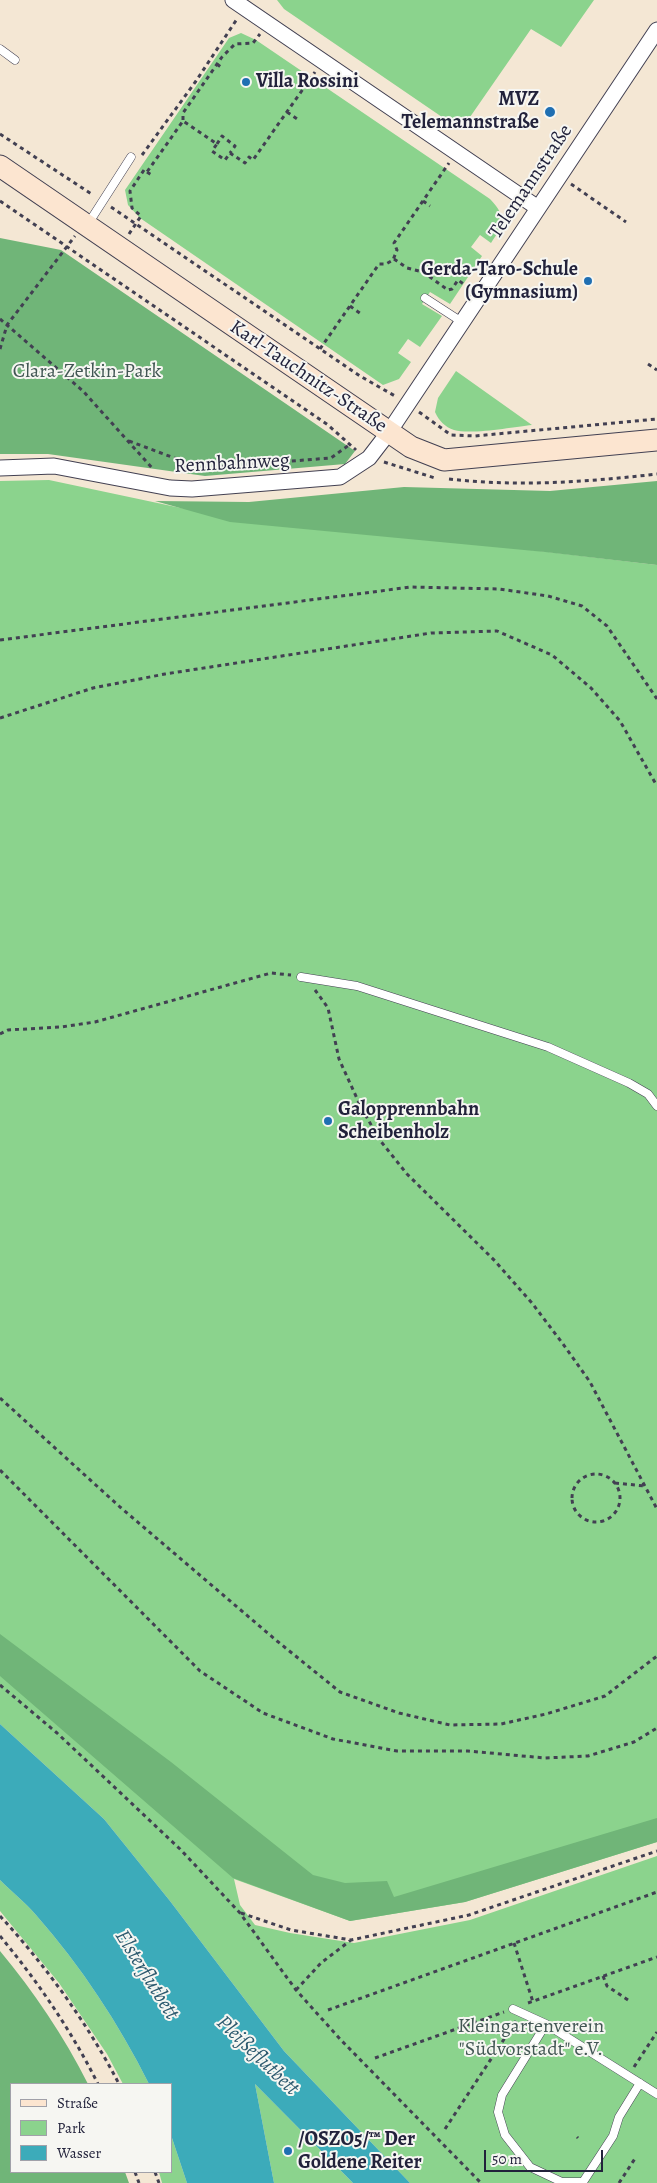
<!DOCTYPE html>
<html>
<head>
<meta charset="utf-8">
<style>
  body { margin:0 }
  #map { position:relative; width:657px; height:2183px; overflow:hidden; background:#f4e7d4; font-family:Alegreya,serif }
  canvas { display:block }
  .legend { position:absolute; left:10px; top:2083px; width:162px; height:90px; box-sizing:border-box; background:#f6f6f2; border:1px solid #a1a1a9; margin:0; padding:6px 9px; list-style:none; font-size:15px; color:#22223b }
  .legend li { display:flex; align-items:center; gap:10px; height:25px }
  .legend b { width:25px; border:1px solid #a1a1a9 }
  .scale { position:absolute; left:484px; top:2150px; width:119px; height:22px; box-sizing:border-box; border:2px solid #22223b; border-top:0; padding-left:6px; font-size:15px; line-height:18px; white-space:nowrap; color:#22223b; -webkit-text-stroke:4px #f6f6f2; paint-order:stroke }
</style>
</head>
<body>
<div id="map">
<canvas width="657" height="2183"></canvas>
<ul class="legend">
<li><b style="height:6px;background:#fce5d0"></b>Straße</li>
<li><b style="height:14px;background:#8bd38d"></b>Park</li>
<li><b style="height:14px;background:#3cabba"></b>Wasser</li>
</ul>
<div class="scale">50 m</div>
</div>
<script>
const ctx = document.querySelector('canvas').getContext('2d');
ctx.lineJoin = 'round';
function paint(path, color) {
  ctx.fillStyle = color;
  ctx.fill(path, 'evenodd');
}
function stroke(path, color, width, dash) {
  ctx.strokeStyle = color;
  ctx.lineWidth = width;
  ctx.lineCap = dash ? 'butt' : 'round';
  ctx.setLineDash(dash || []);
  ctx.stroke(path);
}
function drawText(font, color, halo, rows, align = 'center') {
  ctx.font = font + ' Alegreya,serif';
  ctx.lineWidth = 4;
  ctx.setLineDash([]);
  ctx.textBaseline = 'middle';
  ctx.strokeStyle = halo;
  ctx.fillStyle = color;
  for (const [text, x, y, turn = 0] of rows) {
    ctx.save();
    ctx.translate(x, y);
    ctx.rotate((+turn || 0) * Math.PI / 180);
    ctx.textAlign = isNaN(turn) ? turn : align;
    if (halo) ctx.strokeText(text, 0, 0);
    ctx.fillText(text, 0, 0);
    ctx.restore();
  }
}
const green = new Path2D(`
  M277 0H594L561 47 531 29 461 130 284 9Z
  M241 33 256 40 490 199C507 217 504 224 491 243L480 235 471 247 482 256 450 304 430 292 422 304 442 316 420 347 408 339 398 353 411 362 399 379 383 385 140 218 128 205 125 190 229 38Z
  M456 371 532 425C513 427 471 435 454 430 445 427 439 421 435 412L438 398Z
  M49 480 181 508 657 565V1842L465 1902 350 1921 234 1879 240 1905 255 1925 290 1933 354 1943 470 1920 657 1856V2183H410L284 2051 170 1901 104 1819 0 1724V481Z
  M0 1880C12 1892 25 1902 36 1915 81 1966 119 2024 149 2084H123L107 2054 59 1983 0 1911Z
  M255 2084 351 2181 353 2183H274Z
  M171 2135 187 2183H162L159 2172H171Z`);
const forest = new Path2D(`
  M0 238 61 250 355 451 345 464 205 476 48 454H0Z
  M657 481V565L545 552 230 522 155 501 249 502 404 487 550 491Z
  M0 1634 171 1762 313 1875 345 1883 387 1881 394 1897 657 1818V1842L465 1902 350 1921 233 1878 0 1676Z
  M0 1951C34 1992 64 2036 88 2084H11V2172H125L129 2183H0Z`);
const water = new Path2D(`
  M0 1724 104 1819 170 1901 284 2051 410 2183H353L255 2084 274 2183H187L171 2135V2084H149C119 2024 81 1966 36 1915 25 1902 12 1892 0 1880Z`);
const path = new Path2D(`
  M217 64 222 68
  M287 112 300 121
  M183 120V113L222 57 235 44 253 43 260 34
  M0 134 93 195
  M217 144 222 136 235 146 230 153
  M142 155 196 81 237 19
  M147 172 153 176
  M571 184 626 222
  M0 201 328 425 356 450
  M423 201 430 206
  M111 207 360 376 395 396
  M129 234 141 216 132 208 130 191 144 170 147 172 183 121 217 144 212 151 225 160 230 153 245 163 249 157 253 160 315 72
  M394 259 407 268 423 272 448 290 452 289 458 280 469 288
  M350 306 361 314
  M0 319 83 391 153 469
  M0 349 7 325 75 236
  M320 349 379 264H386L393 260 397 250 394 243 449 163
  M648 364 657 370
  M419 412 451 435 475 436 657 419
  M129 441 201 468 331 458 349 445
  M384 462 435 478
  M449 479C519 487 587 482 657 474
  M0 640 411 587 499 589 548 596 582 606 607 626 657 699
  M0 718 93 688 165 674 431 633 497 631 552 655 591 688 620 721 657 786
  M315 990 328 1008 339 1059 360 1105 379 1139 407 1174 495 1261 532 1303 563 1344 590 1382 657 1509
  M0 1034 8 1030 61 1027 95 1022 271 973 291 975
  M0 1398 120 1507 277 1641 340 1692 399 1713 450 1725 501 1724 546 1714 605 1696 657 1656
  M0 1470 200 1671 263 1713 333 1739 397 1751H468L545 1758 588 1756 634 1742 657 1728
  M572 1498a24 24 0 1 1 48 0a24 24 0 1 1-48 0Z
  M615 1483 645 1486
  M0 1685 57 1733 180 1849 240 1913 296 1990 340 2039 481 2183
  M241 1913 291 1930 351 1940 469 1915 657 1851
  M0 1916C46 1966 88 2024 119 2084
  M0 1936C38 1982 71 2030 98 2084
  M514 1943 533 2002
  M603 1976 607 1986 628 2000
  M296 1990 321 1963 351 1940
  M528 2003 657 1957
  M328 2010 657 1892
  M375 2058 504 2012
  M634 2067 657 2032
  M445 2129 516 2021
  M577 2137 578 2138
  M135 2172 139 2183
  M155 2172 159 2183
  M619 2183 636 2157`);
const service = new Path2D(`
  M0 49 15 60
  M88 224 131 157
  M425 298 462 322
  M301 977 357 986 548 1047 629 1083 648 1094 657 1106
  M513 2009 546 2024 657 2094
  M546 2024 502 2095 498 2112 505 2135 530 2167 562 2182H583L613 2136 619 2117 640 2083`);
const minor = new Path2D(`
  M233 0 538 208
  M0 468 54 466 170 488 192 489 340 477 369 458 389 432 657 30`);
const secondary = new Path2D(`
  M0 166 411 447 444 460 657 440`);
const markers = [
  [246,82,5,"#1f6fb2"],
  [550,112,6,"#1f6fb2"],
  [588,281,5,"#1f6fb2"],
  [328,1121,5,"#1f6fb2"],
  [288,2151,5,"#1f6fb2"]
];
const poiNames = [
  ["Villa Rossini",256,82],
  ["MVZ",539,100,"right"],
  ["Telemannstraße",539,123,"right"],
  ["Gerda-Taro-Schule",578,270,"right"],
  ["(Gymnasium)",578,293,"right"],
  ["Galopprennbahn",338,1110],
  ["Scheibenholz",338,1133],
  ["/OSZO5/™ Der",298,2140],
  ["Goldene Reiter",298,2163]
];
const streetNames = [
  ["Telemannstraße",531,182,-56],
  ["Karl-Tauchnitz-Straße",308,377,34],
  ["Rennbahnweg",232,464,-3]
];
const parkNames = [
  ["Clara-Zetkin-Park",87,372],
  ["Kleingartenverein",531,2027],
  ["\"Südvorstadt\" e.V.",531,2050]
];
const waterNames = [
  ["Elsterflutbett",146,1975,58],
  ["Pleißeflutbett",257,2056,44]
];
paint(green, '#8bd38d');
paint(forest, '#70b578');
paint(water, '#3cabba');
stroke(service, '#424052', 9);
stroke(minor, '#424052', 17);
stroke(secondary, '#424052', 23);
stroke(path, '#424052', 3, [4, 4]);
stroke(service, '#fff', 8);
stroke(minor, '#fff', 15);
stroke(secondary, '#fce5d0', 21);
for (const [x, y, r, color] of markers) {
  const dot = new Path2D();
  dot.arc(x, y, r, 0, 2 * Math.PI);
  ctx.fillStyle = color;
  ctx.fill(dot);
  stroke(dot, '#f6f6f2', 2);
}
drawText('bold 20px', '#22223b', '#f6f6f2', poiNames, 'left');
drawText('20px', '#22223b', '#f6f6f2', streetNames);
drawText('20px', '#425754', '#f6f6f2', parkNames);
drawText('italic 21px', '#2c596e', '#f6f6f2', waterNames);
</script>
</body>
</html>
